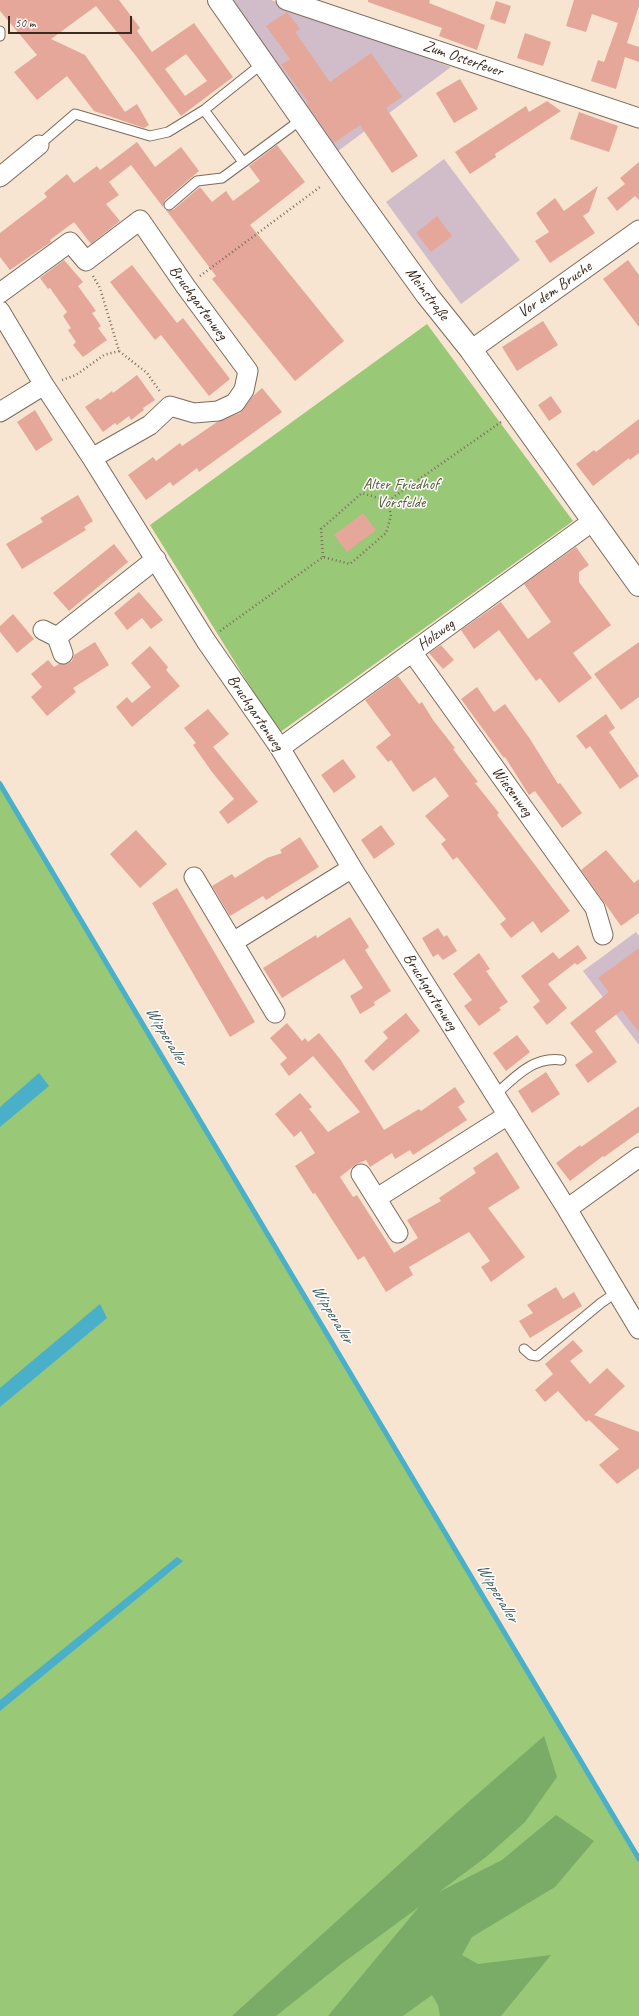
<!DOCTYPE html>
<html>
<head>
<meta charset="utf-8">
<style>
  body { margin:0 }
  #map { position:relative; width:639px; height:2016px; overflow:hidden; background:#f7e5d1; font-family:Caveat,sans-serif }
  canvas { display:block }
  .scale { position:absolute; left:8px; top:16px; width:124px; height:18px; box-sizing:border-box; border:2px solid #3b2a1e; border-top:0; padding-left:5px; font-size:12px; line-height:14px; white-space:nowrap; color:#3b2a1e; -webkit-text-stroke:3px #fff; paint-order:stroke }
</style>
</head>
<body>
<div id="map">
<canvas width="639" height="2016"></canvas>
<div class="scale">50 m</div>
</div>
<script>
const ctx = document.querySelector('canvas').getContext('2d');
ctx.lineJoin = 'round';
function paint(path, color) {
  ctx.fillStyle = color;
  ctx.fill(path, 'evenodd');
}
function stroke(path, color, width, dash) {
  ctx.strokeStyle = color;
  ctx.lineWidth = width;
  ctx.lineCap = dash ? 'butt' : 'round';
  ctx.setLineDash(dash || []);
  ctx.stroke(path);
}
function drawText(font, color, halo, rows, align = 'center') {
  ctx.font = font + ' Caveat,sans-serif';
  ctx.lineWidth = 3;
  ctx.setLineDash([]);
  ctx.textBaseline = 'middle';
  ctx.strokeStyle = halo;
  ctx.fillStyle = color;
  for (const [text, x, y, turn = 0] of rows) {
    ctx.save();
    ctx.translate(x, y);
    ctx.rotate((+turn || 0) * Math.PI / 180);
    ctx.textAlign = isNaN(turn) ? turn : align;
    if (halo) ctx.strokeText(text, 0, 0);
    ctx.fillText(text, 0, 0);
    ctx.restore();
  }
}
const industrial = new Path2D(`
  M214 0H271L451 67 330 157Z
  M444 159 520 260 461 304 386 202Z
  M636 932 639 936V1045L583 971Z`);
const green = new Path2D(`
  M427 324 573 521 279 733 150 525Z
  M0 780 314 1315 639 1855V2016H0Z`);
const forest = new Path2D(`
  M544 1736 557 1777 525 1822 486 1857 439 1892 502 1860 556 1815 594 1841 555 1887 472 1937 462 1955 478 1964 551 1955 501 2016H440L438 2005 432 1995 403 2016H328L419 1907 344 1962 276 2016H232L457 1812Z`);
const water = new Path2D(`
  M39 1073 49 1086 0 1127V1107Z
  M100 1304 107 1318 0 1407V1388Z
  M177 1557 183 1561 0 1711V1700Z`);
const stream = new Path2D(`
  M0 784 639 1859`);
const building = new Path2D(`
  M0 0H119L140 28 137 31 152 52 194 23 233 77 181 116 136 56 96 6 51 39 85 55 125 112 137 104 149 125 144 128 94 111 67 76 37 100 14 72 37 55 0 11ZM186 54 207 81 185 96 165 69Z
  M368 0H430L429 3 485 25 477 50 439 36 442 28 368 2Z
  M574 0H639V6L627 43 639 47V62L625 57 616 89 591 81 598 60 604 62 618 23 592 14 586 32 566 26Z
  M496 1 511 6 505 24 490 19Z
  M287 12 300 29 295 32 330 82 371 53 402 97 386 108 418 156 392 173 360 125 334 143 307 104 308 102 281 65 290 59 266 26Z
  M525 33 551 42 543 66 517 58Z
  M460 79 478 109 454 123 436 93Z
  M547 101 561 111 495 154 496 157 470 174 455 152 526 106 529 112Z
  M579 112 618 126 609 152 570 139Z
  M137 142 155 167 181 147 199 171 165 200 163 207 131 165 109 182 119 195 106 204 120 221 91 244 74 222 50 240 51 242 10 270 0 257V233L47 197 44 193 67 174 74 183 97 166 100 170Z
  M277 145 305 182 250 225 344 341 295 381 212 279 216 276 166 210H173L200 187 212 202 226 191 233 201 260 181 249 166Z
  M639 162V200L635 196 617 211 607 198 625 184 620 178Z
  M598 186 589 212 583 216 595 233 550 263 535 241 549 232 536 213 555 198 564 211Z
  M437 216 452 236 431 252 416 233Z
  M64 260 83 282 78 286 96 311 92 313 101 326 98 328 107 340 83 357 73 345 76 342 68 330 71 328 63 316 67 312 50 288 48 289 40 278Z
  M628 260 639 275V327L603 279Z
  M132 265 177 323 183 318 230 379 209 396 161 335 155 340 110 282Z
  M543 321 558 345 517 371 502 347Z
  M137 375 155 400 143 408 144 410 131 420 129 416 117 425 115 423 103 432 85 407 98 398 100 400 112 391 113 393Z
  M262 388 282 412 199 472 197 468 173 486 170 482 146 500 128 475 153 457 156 461 180 443 182 446 217 422 240 413 253 396Z
  M551 396 562 412 549 421 538 405Z
  M35 410 53 440 36 451 17 422Z
  M639 419V453L630 460 629 458 593 486 576 464 594 450 596 452Z
  M78 495 93 521 84 527 86 530 22 569 6 544 43 522 40 518Z
  M363 513 376 530 347 552 334 535Z
  M114 544 128 562 69 611 53 593Z
  M576 547 589 565 579 572V582L611 625 573 653 592 678 559 703 540 678 536 681 499 630 474 649 461 630 501 602 528 639 551 622 524 584Z
  M139 592 163 620 151 629 142 618 127 630 114 613Z
  M13 614 34 639 17 653 0 632V626Z
  M95 642 109 665 73 688 76 692 47 716 31 697 42 687 31 674 48 660 54 667 59 664H67L72 661 74 655Z
  M639 642V697L621 710 594 674Z
  M441 645 454 660 443 669 429 653Z
  M150 646 168 667 166 670 180 686 132 727 116 707 127 697 132 703 151 687 131 663Z
  M398 676 419 704 422 702 433 720 455 748 453 749 478 782 475 783 499 813 497 815 570 911 541 933 533 921 511 938 500 924 506 919 457 857 453 860 441 844 446 840 425 816 449 796 435 777 413 792 391 760 388 762 376 747 391 735 365 700Z
  M477 687 494 712 505 704 530 739 558 784 560 783 582 813 562 828 535 791 529 795 505 757 504 758 461 699Z
  M208 709 229 734 213 747 258 802 228 824 219 812 234 799 212 772 193 745 196 743 184 728Z
  M606 714 615 728 609 732 639 776 620 789 590 746 586 749 576 736Z
  M343 759 356 777 334 793 321 775Z
  M381 825 395 844 374 859 361 840Z
  M136 830 167 864 140 888 110 854Z
  M300 837 319 867 266 900 263 896 230 916 212 886 232 874 235 878 267 858 282 853 280 850Z
  M606 850 634 883 639 879V913L621 926 581 870Z
  M177 888 255 1022 230 1037 152 903Z
  M350 917 369 947 365 950 391 991 374 1002 375 1005 360 1014 350 996 363 988 344 959 282 998 263 968 316 935 317 938Z
  M438 928 444 937 447 935 457 951 443 960 438 954 433 957 422 938Z
  M578 945 587 958 577 965 575 963 548 984 567 1008 547 1025 533 1007 540 1001 521 976 553 952 559 959Z
  M639 948V1032L622 1010 595 1031 617 1062 588 1083 575 1065 593 1052 570 1023 609 992 598 978Z
  M479 953 490 969 486 971 508 1002 499 1008 501 1010 479 1026 464 1006 472 1000 453 974Z
  M406 1013 420 1031 373 1071 364 1061 388 1038 383 1032Z
  M287 1023 302 1041 305 1038 308 1042 319 1033 340 1059 384 1130 419 1109 421 1111 455 1087 465 1102 458 1107 467 1120 413 1155 410 1150 395 1159 392 1153 370 1167 366 1160 355 1165 340 1177 353 1197 357 1195 394 1253 418 1238 407 1220 441 1201 439 1198 476 1173 473 1168 497 1152 520 1188 488 1208 525 1257 491 1282 481 1267 490 1261 469 1232 409 1267 413 1275 386 1292 364 1256 358 1260 315 1193 313 1194 295 1166 315 1153 301 1131 294 1137 275 1114 300 1093 312 1107 309 1109 328 1132 360 1112 313 1056 289 1076 280 1064 287 1058 270 1038Z
  M517 1035 530 1052 506 1071 493 1053Z
  M546 1072 560 1094 532 1113 518 1091Z
  M639 1106V1132L604 1157 603 1156 570 1181 556 1163 580 1145 581 1147Z
  M556 1287 563 1299 574 1292 582 1306 530 1338 519 1321 533 1313 527 1305Z
  M573 1340 583 1351 570 1361 590 1384 607 1368 625 1386 594 1415 639 1432V1468L617 1484 599 1465 619 1449 589 1420 586 1422 558 1391 545 1402 535 1390 553 1374 545 1364Z`);
const path = new Path2D(`
  M93 276 100 288 119 351 147 373 161 393
  M200 276 320 187
  M62 380 76 375 104 355 119 351
  M323 557 321 529 362 493 388 501
  M220 631 323 557 350 564 386 533 391 516 388 501 501 422`);
const service = new Path2D(`
  M0 31V36
  M204 110 243 162
  M39 145 75 114 150 136 168 132 204 110 263 63
  M169 205 197 181 222 178 302 119
  M495 1095C514 1078 533 1056 561 1060
  M524 1349 531 1355 537 1356 601 1303 617 1292`);
const minor = new Path2D(`
  M286 0 639 118
  M0 177 39 145
  M0 293 70 242 86 261 140 220 186 287 248 371 244 390 235 403 218 411 194 413 170 406 150 425 92 458
  M0 311 44 385 92 458 206 641 280 748 352 868 567 1209 639 1329
  M471 350 639 230
  M0 412 44 385
  M43 630 57 637 63 654
  M57 637 156 559
  M412 652 595 908 603 935
  M280 748 593 521
  M194 877 275 1013
  M233 942 352 868
  M361 1174 398 1233
  M377 1198 508 1115
  M567 1209 639 1157`);
const tertiary = new Path2D(`
  M219 0 353 192 427 295 471 350 639 585`);
const streetNames = [
  ["Zum Osterfeuer",463,59,19],
  ["Vor dem Bruche",555,290,-35],
  ["Meinstraße",427,294,53],
  ["Bruchgartenweg",198,303,54],
  ["Holzweg",436,635,-36],
  ["Bruchgartenweg",255,713,56],
  ["Wiesenweg",512,792,54],
  ["Bruchgartenweg",430,992,58]
];
const parkNames = [
  ["Alter Friedhof",401,485],
  ["Vorsfelde",401,503]
];
const waterNames = [
  ["Wipperaller",166,1036,59],
  ["Wipperaller",332,1314,59],
  ["Wipperaller",497,1593,59]
];
paint(industrial, '#d1bdc9');
paint(green, '#99c876');
paint(forest, '#7aac67');
paint(water, '#4aafc9');
stroke(stream, '#4aafc9', 5);
paint(building, '#e5a799');
stroke(service, '#7d6b5d', 11);
stroke(minor, '#7d6b5d', 21);
stroke(tertiary, '#7d6b5d', 24);
stroke(path, '#7d6b5d', 2.5, [1, 3]);
stroke(service, '#fff', 9);
stroke(minor, '#fff', 19);
stroke(tertiary, '#fff', 22);
drawText('16px', '#3b2a1e', '#fff', streetNames);
drawText('16px', '#575938', '#fff', parkNames);
drawText('italic 17px', '#415f62', '#fff', waterNames);
</script>
</body>
</html>
